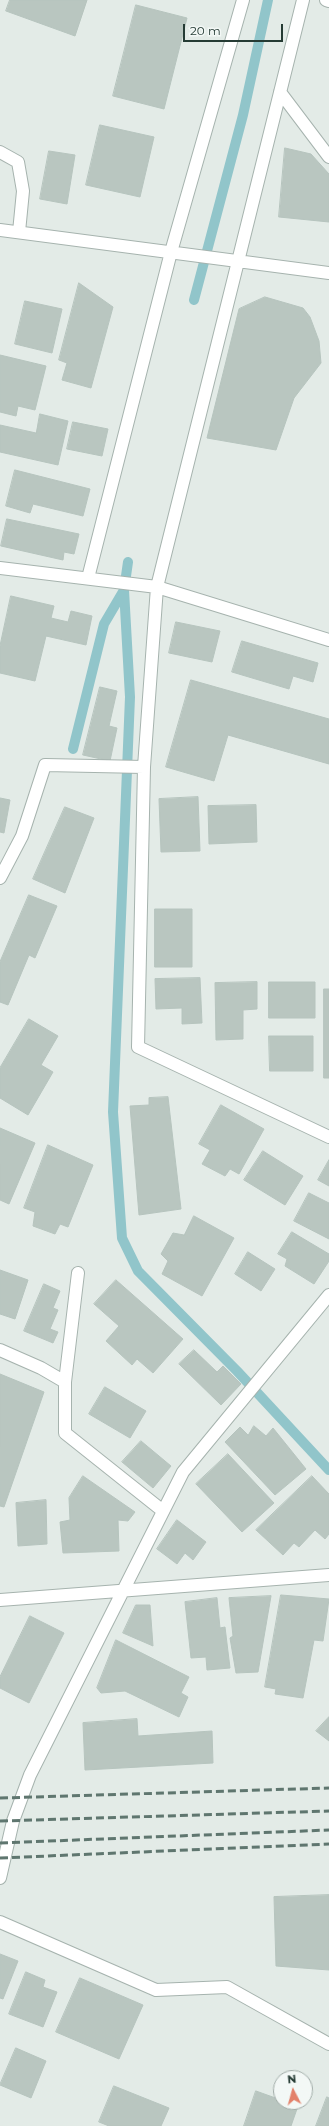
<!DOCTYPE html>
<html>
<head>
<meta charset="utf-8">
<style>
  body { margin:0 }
  #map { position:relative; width:329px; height:2126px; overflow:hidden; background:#e3ebe7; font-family:Montserrat,sans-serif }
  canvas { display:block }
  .north { position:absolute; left:273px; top:2070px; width:40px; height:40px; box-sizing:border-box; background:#f3f8f6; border:1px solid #a1aca8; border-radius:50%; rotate:354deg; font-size:11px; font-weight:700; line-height:16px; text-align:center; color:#253b34 }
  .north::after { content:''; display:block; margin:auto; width:14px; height:18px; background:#e3816a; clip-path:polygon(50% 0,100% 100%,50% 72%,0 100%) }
  .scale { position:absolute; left:183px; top:24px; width:100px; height:18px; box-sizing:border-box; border:2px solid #253b34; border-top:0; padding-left:5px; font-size:12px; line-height:14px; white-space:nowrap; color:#253b34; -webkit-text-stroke:3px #f3f8f6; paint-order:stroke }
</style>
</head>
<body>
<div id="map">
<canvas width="329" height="2126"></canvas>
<div class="north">N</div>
<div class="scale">20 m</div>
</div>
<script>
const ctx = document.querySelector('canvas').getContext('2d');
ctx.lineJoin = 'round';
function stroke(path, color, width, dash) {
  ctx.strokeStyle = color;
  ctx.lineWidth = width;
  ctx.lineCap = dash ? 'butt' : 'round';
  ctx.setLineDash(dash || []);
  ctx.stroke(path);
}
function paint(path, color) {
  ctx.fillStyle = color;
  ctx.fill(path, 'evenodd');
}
const stream = new Path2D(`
  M194 300 243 115 268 0
  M128 562 124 590 130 697 113 1112 122 1238 138 1271 237 1371 329 1470
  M73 749 104 624 124 590`);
const building = new Path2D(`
  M10 0H87L75 36 6 11Z
  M136 5 187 18 164 109 113 96Z
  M100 125 154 137 140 197 86 185Z
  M285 148 311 154 329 174V222L279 217Z
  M49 151 75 155 67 204 40 199Z
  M79 283 113 307 91 388 62 380 67 363 59 360Z
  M265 297 303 308 310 317 319 341 321 363 294 398 276 450 207 438 239 309Z
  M25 301 62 309 52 353 15 344Z
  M0 355 46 366 35 410 18 406 16 416 0 412Z
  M40 414 68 421 58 465 0 452V425L36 433Z
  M73 422 108 429 102 456 67 449Z
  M15 470 90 489 83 516 33 504 30 513 6 506Z
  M7 519 79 534 74 554 64 552 63 560 1 546Z
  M11 596 54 606 51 618 68 622 71 611 92 616 86 645 46 636 35 681 0 673V646Z
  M176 622 220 631 212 662 169 653Z
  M242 641 318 663 313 682 293 676 289 689 232 672Z
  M191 680 329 719V764L228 735 214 781 166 767Z
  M100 687 117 691 109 726 117 728 110 761 83 755Z
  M198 797 200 851 161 852 159 799Z
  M0 798 10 800 4 833 0 832Z
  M256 805 257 842 209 844 208 806Z
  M65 807 94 818 65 893 33 879Z
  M29 895 57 906 35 958 29 955 8 1005 0 1002V962Z
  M155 909H192V967H155Z
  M200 978 202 1023 182 1024V1008L156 1009 155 979Z
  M257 982V1009L243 1010V1039L216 1040 215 983Z
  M269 982H315V1018H269Z
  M324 989H329V1078H324Z
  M29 1019 58 1036 41 1065 53 1072 28 1115 0 1098V1068Z
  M269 1036H313V1071H270Z
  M168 1097 181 1209 139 1215 130 1106 149 1105V1098Z
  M221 1105 264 1129 239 1174 230 1169 225 1176 202 1164 210 1150 199 1144Z
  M0 1128 35 1143 9 1204 0 1200Z
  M48 1145 93 1165 68 1227 60 1224 55 1234 33 1226 35 1212 24 1208Z
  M263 1151 303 1176 285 1205 244 1180Z
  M329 1160V1186L318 1180Z
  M309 1193 329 1203V1239L294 1221Z
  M194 1216 234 1238 202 1296 162 1274 168 1261 161 1254 173 1233 184 1235Z
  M292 1232 329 1254V1261L314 1284 285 1266 287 1259 278 1254Z
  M248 1252 275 1269 261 1291 235 1274Z
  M0 1270 28 1280 15 1319 0 1314Z
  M116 1280 183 1339 153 1373 137 1359 132 1365 106 1341 119 1326 94 1304Z
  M44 1284 60 1291 53 1308 58 1310 50 1329 58 1332 53 1343 24 1331Z
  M194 1350 217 1372 223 1366 241 1384 221 1405 179 1364Z
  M0 1374 44 1392 4 1507 0 1506Z
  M105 1387 146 1411 130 1438 89 1414Z
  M254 1426 266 1436 273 1428 306 1469 275 1495 225 1442 240 1427 248 1435Z
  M141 1441 171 1466 153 1488 122 1462Z
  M228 1454 274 1503 242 1532 196 1484Z
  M83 1476 135 1512 128 1521 118 1520 119 1551 63 1553 60 1522 70 1520 69 1498Z
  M312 1476 329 1494V1534L325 1539 315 1530 299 1547 294 1543 283 1555 256 1530Z
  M46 1500 47 1544 18 1546 16 1503Z
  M177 1520 206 1542 193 1560 185 1553 177 1564 157 1549Z
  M281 1595 329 1599 323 1641 314 1640 303 1698 275 1694 276 1689 265 1687Z
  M271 1596 258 1672 236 1673 230 1638 233 1636 229 1598Z
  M217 1598 220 1628 225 1627 230 1668 207 1670 206 1657 191 1658 185 1602Z
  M136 1605H150L153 1646 123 1633Z
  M30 1616 64 1633 29 1703 0 1688V1677Z
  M116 1640 189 1677 181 1693 188 1697 179 1717 125 1691 101 1693 97 1688Z
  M329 1717V1741L316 1731Z
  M137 1719 138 1736 212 1731 213 1763 85 1770 83 1723Z
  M329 1895V1970L276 1966 274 1897Z
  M0 1954 18 1961 3 1999 0 1998Z
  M26 1972 45 1980 43 1987 57 1992 43 2027 9 2014Z
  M80 1978 143 2005 119 2059 56 2032Z
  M16 2048 46 2061 31 2098 0 2085Z
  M114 2086 169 2108 161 2126H109L99 2122Z
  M256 2091 281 2100V2102L298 2106 291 2126H244Z
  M327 2097 329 2098V2126H316Z`);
const minor = new Path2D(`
  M303 0 157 587 144 767 138 1047 329 1137
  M326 0 329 1
  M280 92 329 157
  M0 152 18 162 23 191 19 232
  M0 230 329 273
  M0 568 157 587 329 640
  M88 578 171 252 243 0
  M0 878 22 836 45 765 144 767
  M0 1350 41 1368 65 1382V1433L163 1511
  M65 1382 78 1273
  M0 1600 329 1575
  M0 1878 13 1821 30 1775 183 1472 329 1295
  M0 1922 156 1990 227 1987 329 2044`);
const rail = new Path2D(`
  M0 1798 329 1788
  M0 1821 329 1811
  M0 1843 329 1830
  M0 1858 329 1844`);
stroke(stream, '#91c5ca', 10);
paint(building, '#b9c6c0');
stroke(building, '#b6c4be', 1);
stroke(minor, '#a6b3ae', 14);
stroke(minor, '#fff', 12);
stroke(rail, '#5f766f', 3, [8, 4]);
</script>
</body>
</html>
